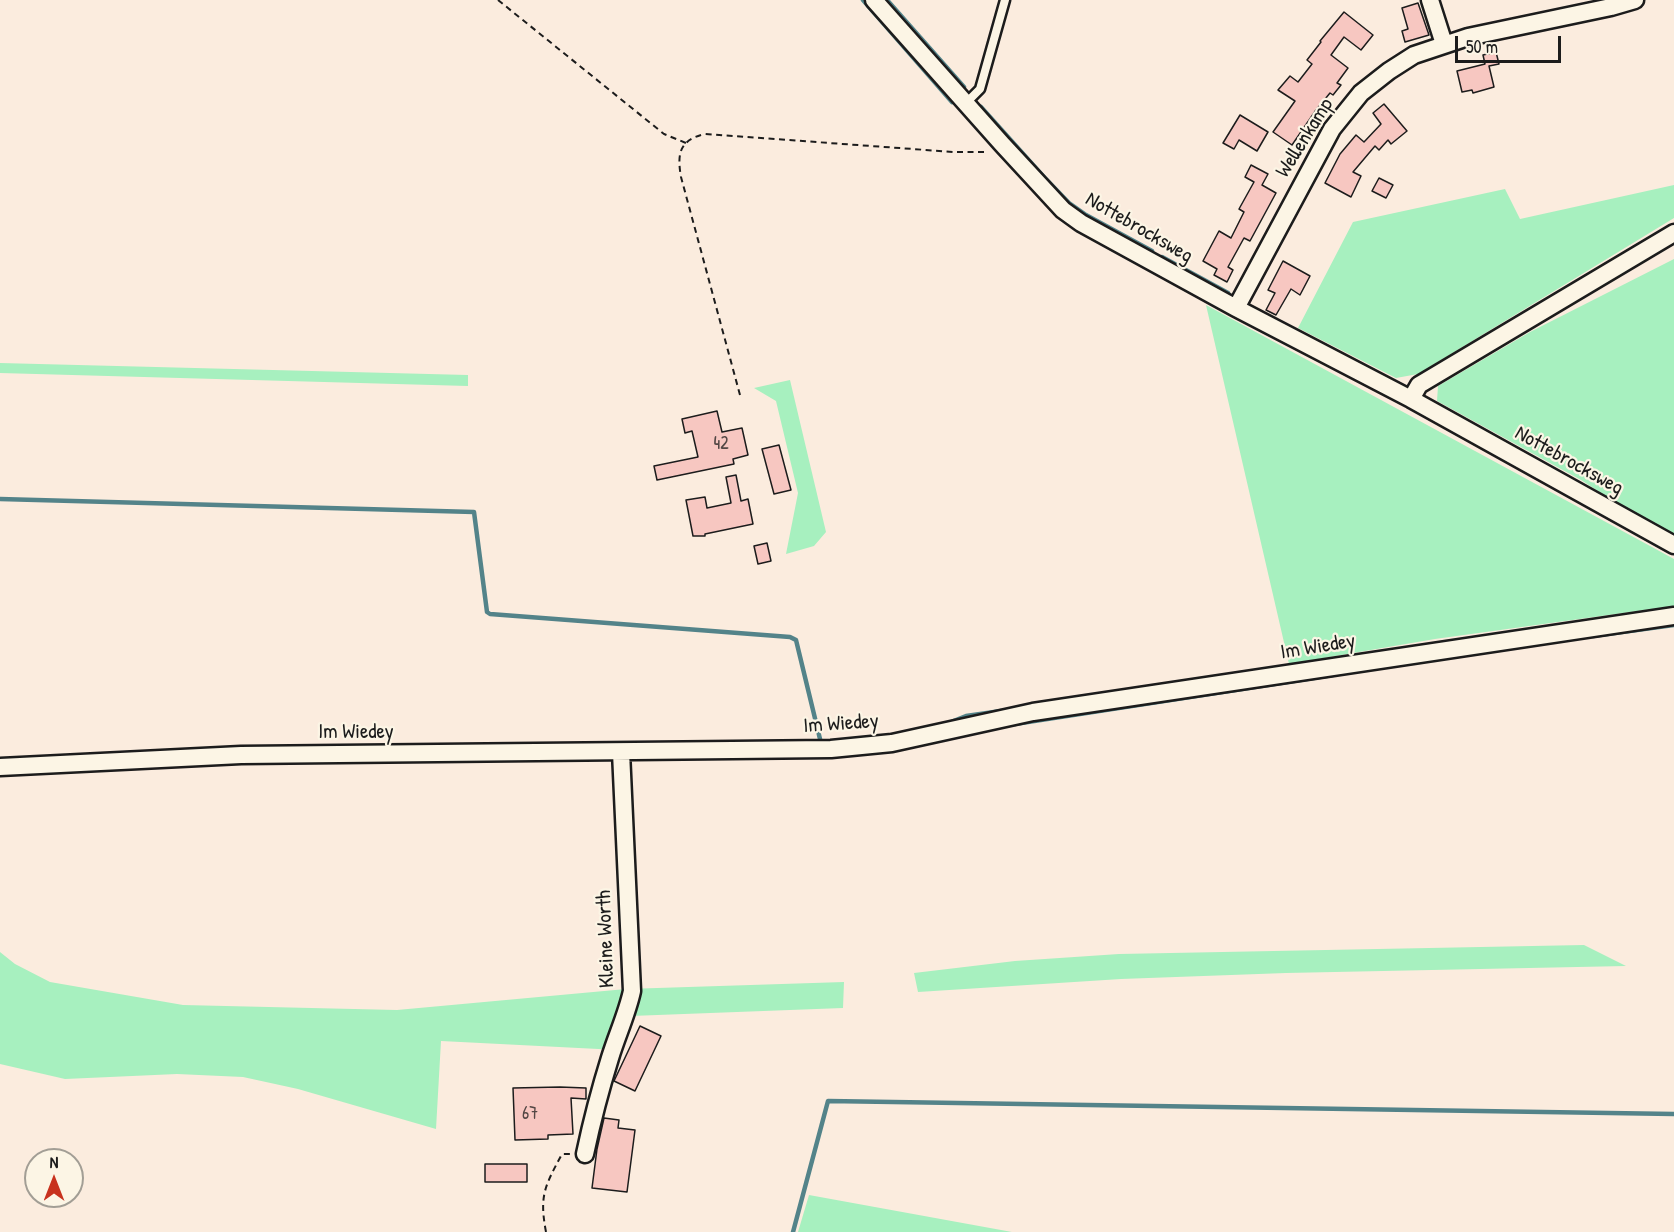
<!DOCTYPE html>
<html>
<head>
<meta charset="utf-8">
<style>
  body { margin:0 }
  #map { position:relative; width:1674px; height:1232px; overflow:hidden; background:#fbecde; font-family:"Patrick Hand",sans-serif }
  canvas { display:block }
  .north { position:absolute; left:24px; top:1148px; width:60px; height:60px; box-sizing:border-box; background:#fcf5e5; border:2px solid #a29e95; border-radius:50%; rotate:0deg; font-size:16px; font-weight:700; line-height:24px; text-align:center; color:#1c1c1c }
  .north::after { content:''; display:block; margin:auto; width:21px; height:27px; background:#c8321e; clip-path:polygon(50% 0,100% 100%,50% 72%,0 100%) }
  .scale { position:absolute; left:1455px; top:36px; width:106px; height:27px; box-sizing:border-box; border:3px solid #1c1c1c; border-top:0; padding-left:8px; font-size:18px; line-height:21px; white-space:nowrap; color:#1c1c1c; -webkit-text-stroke:4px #fcf5e5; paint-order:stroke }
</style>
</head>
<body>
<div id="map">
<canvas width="1674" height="1232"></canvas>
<div class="north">N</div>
<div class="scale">50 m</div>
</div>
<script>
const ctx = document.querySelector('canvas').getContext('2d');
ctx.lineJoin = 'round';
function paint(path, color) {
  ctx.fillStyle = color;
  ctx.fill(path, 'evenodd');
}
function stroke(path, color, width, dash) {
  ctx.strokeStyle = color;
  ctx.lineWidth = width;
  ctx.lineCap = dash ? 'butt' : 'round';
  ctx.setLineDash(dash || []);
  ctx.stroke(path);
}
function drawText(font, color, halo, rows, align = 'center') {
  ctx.font = font + ' "Patrick Hand",sans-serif';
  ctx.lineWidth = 4.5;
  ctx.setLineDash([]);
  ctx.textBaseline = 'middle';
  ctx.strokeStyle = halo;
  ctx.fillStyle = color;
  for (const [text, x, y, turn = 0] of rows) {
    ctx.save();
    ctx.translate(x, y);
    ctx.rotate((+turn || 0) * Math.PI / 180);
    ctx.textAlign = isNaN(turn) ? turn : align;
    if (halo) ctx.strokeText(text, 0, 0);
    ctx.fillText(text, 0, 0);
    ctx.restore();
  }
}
const green = new Path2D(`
  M1674 185V218L1418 374 1396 378 1298 328 1353 222 1505 189 1520 219Z
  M1674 259V535L1604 495 1581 480 1437 401 1438 386 1530 332Z
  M1206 305 1674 559V606L1435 639 1289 664Z
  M0 363 468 375V386L0 373Z
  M790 380 826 532 814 546 786 554 798 493 776 401 754 388Z
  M1584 945 1626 966 1286 973 1121 979 918 992 914 973 1015 961 1119 954Z
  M0 952 15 964 50 982 183 1005 397 1010 626 989 844 982 843 1008 631 1016 618 1050 441 1041 436 1129 298 1089 243 1077 177 1074 65 1079 0 1064Z
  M809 1195 1012 1232H798Z`);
const stream = new Path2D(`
  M863 0 952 102
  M887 0 964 87
  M981 107 1043 176 1069 203 1086 215 1152 251
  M1162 257 1228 293
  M0 499 474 512 487 612 490 614 790 637 796 640 820 739
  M1593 636 1674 625
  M951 722 966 716 1001 711
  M1015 724 1333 675
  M793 1232 828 1101 1674 1114`);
const building = new Path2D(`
  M1418 3 1429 35 1405 42 1402 31 1408 29 1402 8Z
  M1344 12 1373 35 1361 50 1344 37 1331 55 1348 68 1337 83 1341 85 1333 95 1330 93 1316 110 1292 145 1273 132 1295 101 1278 90 1290 76 1298 82 1312 64 1307 60 1321 42 1320 41Z
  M1496 52 1499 64 1489 66 1494 87 1473 93 1472 90 1462 92 1457 71 1485 64 1483 55Z
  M1384 104 1407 131 1391 144 1388 140 1379 150 1375 146 1353 172 1361 176 1351 197 1325 183 1340 154 1356 135 1364 142 1381 124 1373 113Z
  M1240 115 1268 132 1257 151 1239 140 1234 149 1223 143Z
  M1251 165 1268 174 1262 185 1276 193 1250 241 1244 238 1228 267 1233 270 1227 282 1214 275 1217 269 1203 261 1219 231 1231 238 1244 212 1239 209 1254 182 1245 177Z
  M1379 178 1393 185 1386 198 1372 191Z
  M1283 261 1310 276 1300 295 1291 289 1276 315 1266 310 1275 293 1268 290Z
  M717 411 722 432 742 428 748 455 733 459 734 464 657 480 654 466 698 457 692 431 685 433 682 419Z
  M779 445 791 490 774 494 762 449Z
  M736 475 741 501 748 499 753 524 705 534V536H693L686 500 705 497 707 508 731 503 726 477Z
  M767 543 771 561 758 564 754 546Z
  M640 1026 661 1036 635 1091 614 1081Z
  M560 1087 586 1088V1099L571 1098 573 1134 548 1135V1139L515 1140 513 1088Z
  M604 1118 619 1120 618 1128 635 1130 627 1192 592 1188 597 1149Z
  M485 1164H527V1182H485Z`);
const path = new Path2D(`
  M498 0 664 134 686 143
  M740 395 681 177C677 154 679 140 705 134L954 152H988
  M546 1232C539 1195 545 1186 562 1154H570`);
const lane = new Path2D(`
  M966 103 980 89 1005 0`);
const street = new Path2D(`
  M874 0 1002 144 1063 210 1081 223 1236 308 1411 399 1674 545
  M1430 0 1444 44
  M1236 308 1332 129 1361 93 1389 71 1414 55 1468 37 1611 7 1635 0
  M1411 399 1419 385 1674 233
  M0 767 241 755 831 749 892 743 1033 712 1674 616
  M585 1154C592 1121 600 1090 610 1058 617 1035 627 1014 632 991L621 752`);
const numberNames = [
  ["42",721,444],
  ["67",530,1114]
];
const streetNames = [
  ["Wellenkamp",1305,138,-58],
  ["Nottebrocksweg",1139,228,30],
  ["Nottebrocksweg",1569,461,29],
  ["Im Wiedey",1318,647,-9],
  ["Im Wiedey",841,724,-4],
  ["Im Wiedey",356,732],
  ["Kleine Worth",606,939,-92]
];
paint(green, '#a7f0bf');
stroke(stream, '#538389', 4.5);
paint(building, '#f7c7c1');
stroke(building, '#1c1c1c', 1.5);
stroke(lane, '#1c1c1c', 13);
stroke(street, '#1c1c1c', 21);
stroke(path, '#1c1c1c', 2, [6, 4.5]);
stroke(lane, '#fcf5e5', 8);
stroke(street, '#fcf5e5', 16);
drawText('18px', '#534745', null, numberNames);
drawText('21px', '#1c1c1c', '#fcf5e5', streetNames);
</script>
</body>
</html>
